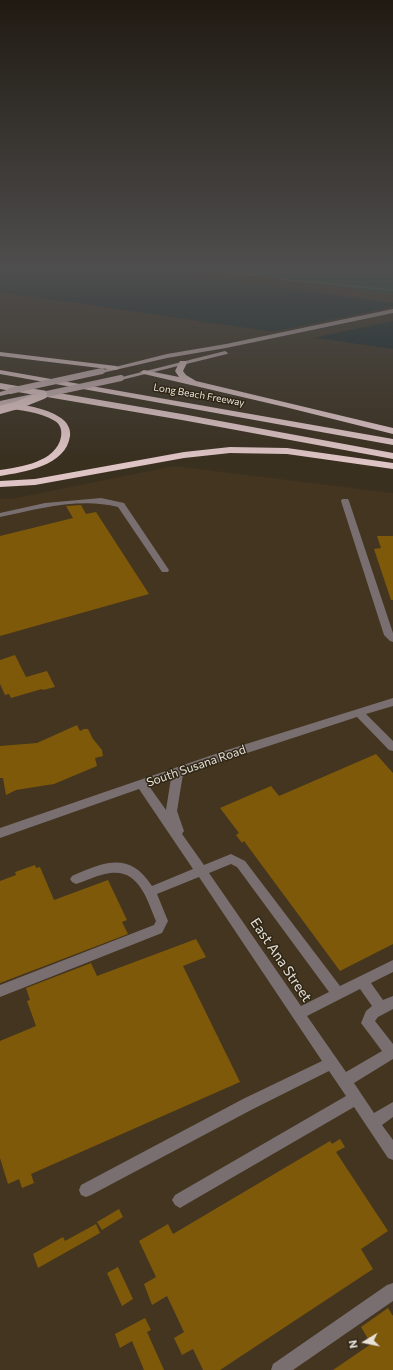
<!DOCTYPE html>
<html>
<head>
<meta charset="utf-8">
<style>
  body { margin:0 }
  #map { position:relative; width:393px; height:1370px; overflow:hidden; background:#3a3020; font-family:Commissioner,sans-serif }
  canvas { display:block }
  .north { position:absolute; left:345px; top:1322px; width:40px; height:40px; -webkit-text-stroke:3px #2f2616; paint-order:stroke; rotate:260deg; font-size:11px; font-weight:700; line-height:16px; text-align:center; color:#e7e1d7 }
  .north::after { content:''; display:block; margin:auto; width:14px; height:18px; background:#e7e1d7; clip-path:polygon(50% 0,100% 100%,50% 72%,0 100%) }
</style>
</head>
<body>
<div id="map">
<canvas width="393" height="1370"></canvas>
<div class="north">N</div>
</div>
<script>
const ctx = document.querySelector('canvas').getContext('2d');
ctx.lineJoin = 'round';
function paint(path, color) {
  ctx.fillStyle = color;
  ctx.fill(path, 'evenodd');
}
function stroke(path, color, width, dash) {
  ctx.strokeStyle = color;
  ctx.lineWidth = width;
  ctx.lineCap = dash ? 'butt' : 'round';
  ctx.setLineDash(dash || []);
  ctx.stroke(path);
}
function drawText(font, color, halo, rows, align = 'center') {
  ctx.font = font + ' Commissioner,sans-serif';
  ctx.lineWidth = 3;
  ctx.setLineDash([]);
  ctx.textBaseline = 'middle';
  ctx.strokeStyle = halo;
  ctx.fillStyle = color;
  for (const [text, x, y, turn = 0] of rows) {
    ctx.save();
    ctx.translate(x, y);
    ctx.rotate((+turn || 0) * Math.PI / 180);
    ctx.textAlign = isNaN(turn) ? turn : align;
    if (halo) ctx.strokeText(text, 0, 0);
    ctx.fillText(text, 0, 0);
    ctx.restore();
  }
}
const built = new Path2D(`
  M174 466 393 493V1370H0V498L11 499Z`);
const green = new Path2D(`
  M221 270H393V294Z`);
const water = new Path2D(`
  M0 270H153L393 303V349L0 292Z`);
const pier = new Path2D(`
  M393 307V321L308 339 266 333Z`);
const building = new Path2D(`
  M81 505 86 514 96 512 149 594 0 636V536L73 518 66 506Z
  M377 536H393V600H391L374 549 381 548Z
  M15 655 26 677 47 671 55 687 43 690 42 689 11 698 9 694 5 695 0 684V660Z
  M77 725 80 731 84 729H88L93 739 102 750 103 756 95 758 97 766 54 784 16 790 6 795 3 778H0V746L37 743Z
  M376 754 393 773V944L340 971 244 841 242 843 236 835 239 833 220 808 271 786 279 796Z
  M35 865 36 868 40 867 54 900 108 880 127 920 122 922 128 934 0 983V881L16 875 15 872Z
  M196 939 206 957 183 966 240 1082 31 1174 34 1183 22 1188 19 1179 8 1184 0 1158V1041L36 1026 27 1001 30 1000 26 988 91 963 97 976Z
  M340 1139 345 1147 336 1152 388 1231 361 1249 373 1269 220 1370H203L193 1349 182 1355 174 1338 184 1332 167 1296 152 1305 144 1284 156 1277 139 1241 168 1224 173 1234 330 1141 332 1144Z
  M119 1209 123 1217 102 1230 97 1222Z
  M96 1224 100 1233 38 1268 33 1254 63 1237 65 1241Z
  M118 1267 133 1299 122 1306 107 1273Z
  M388 1308 393 1316V1370H333L371 1344 361 1327Z
  M145 1318 151 1330 147 1332 164 1370H144L132 1341 120 1348 115 1334Z`);
const path = new Path2D(`
  M212 270 298 281 393 290`);
const minor = new Path2D(`
  M101 498 124 503 169 570 168 572H162L118 507C80 497 38 509 0 517V513L45 503Z
  M342 499H348L349 501 393 633V642L390 641 384 635 341 501Z
  M393 698V706L366 714 393 741V751L389 750 357 717 183 774 177 811 184 831 182 834 204 865 231 854 245 861 340 986 393 960V972L371 983 383 1000 393 996V1009L378 1017 375 1021 393 1044V1059L354 1083 374 1113 393 1102V1117L382 1125 393 1140V1160L388 1158 354 1107 185 1205 180 1208 175 1205 172 1200 175 1195 346 1096 329 1071 253 1109 91 1195 86 1197 81 1195 79 1190 81 1185 243 1099 322 1061 199 877 157 894 168 921 162 933 0 997V985L154 925 156 921C146 897 138 866 105 874 95 876 86 881 76 884L72 882 70 879 72 876C105 862 129 851 152 886L193 869 139 789 0 838V828L227 750ZM171 778 166 810 149 786ZM231 864 237 867 329 992 301 1006 209 873ZM360 989 372 1006 366 1011 361 1023 382 1051 346 1072 307 1016Z
  M393 1283V1301L293 1370H271L273 1364 387 1285Z`);
const major = new Path2D(`
  M393 309V313L226 348 167 358 102 373 99 371 167 354 226 344Z
  M225 351 228 353 227 354 121 380 118 378Z
  M10 389H13V393L0 396V392Z`);
const highway = new Path2D(`
  M0 352 116 366 120 368 116 370 0 356Z
  M180 361H186L187 363 183 371 186 375 196 381 393 428V434L285 407 144 374 140 372 144 370 179 377 175 371Z
  M0 370 393 439V445L0 374Z
  M0 383 182 414 393 453V459L182 420 0 389Z
  M5 402C23 405 45 407 61 418 67 422 71 429 70 436 66 466 24 472 0 476V470C21 467 56 462 61 437 62 431 61 425 55 421 39 411 20 411 2 407L1 405 2 403Z
  M230 447 287 448 393 463V469L287 454 230 453 184 458 35 485 0 487V481L35 479 184 452Z`);
const majorBridge = new Path2D(`
  M10 391 102 371
  M0 404 121 378`);
const highwayBridge = new Path2D(`
  M0 410 18 405 43 395`);
const farStreetnames = [
  ["Long Beach Freeway",199,395,10]
];
const streetNames = [
  ["South Susana Road",196,766,-19]
];
const nearStreetnames = [
  ["East Ana Street",281,960,56]
];
paint(built, '#43351f');
paint(green, '#014d2f');
paint(water, '#132627');
paint(pier, '#3a3020');
paint(building, '#7e590a');
stroke(path, '#7c7466', 1.5, [1.5, 1.5]);
paint(minor, '#7a6f70');
paint(major, '#c3acad');
paint(highway, '#dfc4c5');
stroke(majorBridge, '#c3acad', 6);
stroke(highwayBridge, '#dfc4c5', 8);
const sky = ctx.createLinearGradient(0, 0, 0, 462);
sky.addColorStop(0, '#201a12');
sky.addColorStop(0.58, '#4f4e4e');
sky.addColorStop(1, '#4f4e4e00');
ctx.fillStyle = sky;
ctx.fillRect(0, 0, 393, 462);
drawText('10px', '#e7e1d7', '#2f2616', farStreetnames);
drawText('12px', '#e7e1d7', '#2f2616', streetNames);
drawText('14px', '#e7e1d7', '#2f2616', nearStreetnames);
</script>
</body>
</html>
